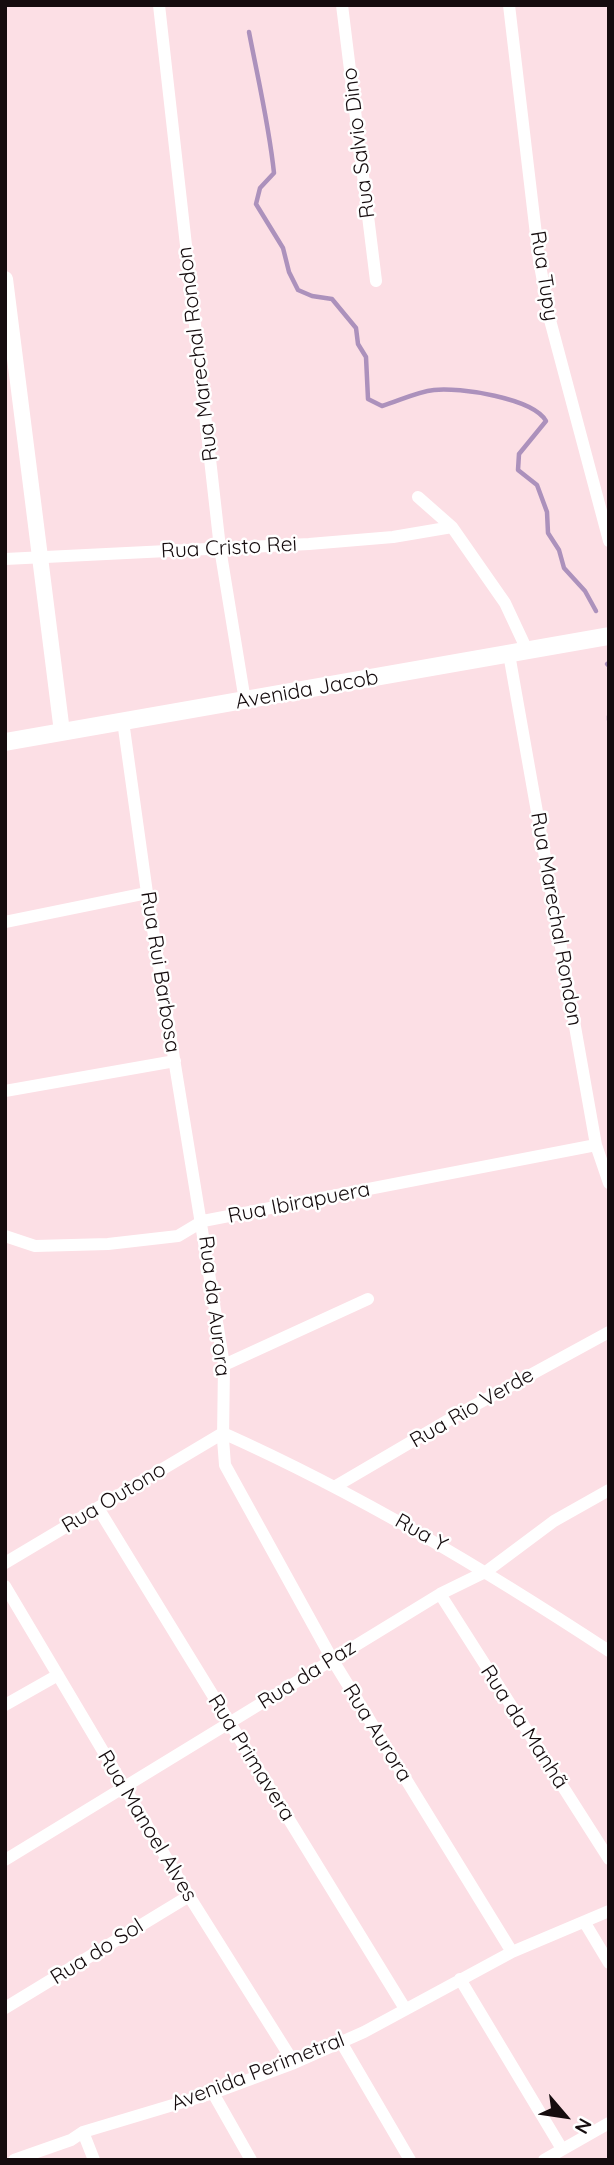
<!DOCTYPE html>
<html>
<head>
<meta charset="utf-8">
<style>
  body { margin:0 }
  #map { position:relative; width:614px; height:2165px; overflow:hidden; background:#fcdfe5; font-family:Quicksand,sans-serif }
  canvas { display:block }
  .frame { position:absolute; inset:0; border:7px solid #150c0e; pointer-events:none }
  .north { position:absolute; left:530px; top:2081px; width:70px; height:70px; -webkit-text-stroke:5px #fff; paint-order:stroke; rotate:119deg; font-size:19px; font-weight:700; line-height:28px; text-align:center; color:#150c0e }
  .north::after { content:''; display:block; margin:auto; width:24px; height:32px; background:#150c0e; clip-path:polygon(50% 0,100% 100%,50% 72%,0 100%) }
</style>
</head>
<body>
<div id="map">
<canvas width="614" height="2165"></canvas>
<div class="frame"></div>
<div class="north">N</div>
</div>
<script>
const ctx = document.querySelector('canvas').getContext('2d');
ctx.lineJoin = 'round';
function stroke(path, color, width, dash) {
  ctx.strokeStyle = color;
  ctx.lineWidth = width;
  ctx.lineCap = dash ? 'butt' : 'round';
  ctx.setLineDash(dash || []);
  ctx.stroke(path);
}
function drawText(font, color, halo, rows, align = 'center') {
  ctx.font = font + ' Quicksand,sans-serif';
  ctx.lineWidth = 5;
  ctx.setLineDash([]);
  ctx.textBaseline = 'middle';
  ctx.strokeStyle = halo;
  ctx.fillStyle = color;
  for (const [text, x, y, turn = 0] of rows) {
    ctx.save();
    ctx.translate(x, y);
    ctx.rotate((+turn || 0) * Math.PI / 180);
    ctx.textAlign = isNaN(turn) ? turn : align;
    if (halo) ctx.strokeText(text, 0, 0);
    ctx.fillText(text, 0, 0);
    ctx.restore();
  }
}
const stream = new Path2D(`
  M249 32C258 79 269 125 274 173L260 188 256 204 283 248 289 272 298 290 312 296 332 299 356 328 358 344 366 357 368 399 382 406C399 401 416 392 434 390 459 387 533 398 546 421L519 454 518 470 537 485 547 512 548 533 559 550 564 568 585 591 596 611
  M607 664 609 666
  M609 716V720`);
const minor = new Path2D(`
  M159 5 220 548 245 701
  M342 5 376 281
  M509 5 539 260 550 320 609 541
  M418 497 452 527 505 603 527 650
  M5 559 309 544 393 537 452 527
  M509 654 596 1145 609 1183
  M123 721 147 893 224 1365 223 1439 225 1465 332 1659 512 1952
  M5 922 147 893
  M5 1091 175 1061
  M5 1236 35 1246 108 1244 178 1236 203 1221 596 1145
  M224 1365 368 1299
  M223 1433C359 1494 484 1569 609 1651
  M336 1486 457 1415 609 1332
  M98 1508 404 2007
  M5 1563 223 1433
  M5 1586 189 1896 294 2063
  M440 1594 609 1859
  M5 1705 58 1675
  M5 1860 440 1594 487 1571 554 1521 609 1490
  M585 1923 609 1963
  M460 1979 562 2149
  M5 2008 189 1896
  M341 2042 410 2160
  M213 2093 251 2160
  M83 2132 94 2160
  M14 2160 71 2140 83 2132 213 2093 294 2063 364 2032 512 1952 609 1911
  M544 2160 609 2123`);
const tertiary = new Path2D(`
  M5 279 62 732`);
const secondary = new Path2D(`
  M5 742 609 636`);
const streetNames = [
  ["Rua Salvio Dino",359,143,-97],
  ["Rua Tupy",544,276,81],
  ["Rua Marechal Rondon",198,354,-97],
  ["Rua Cristo Rei",229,548,-3],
  ["Avenida Jacob",307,690,-10],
  ["Rua Marechal Rondon",556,919,80],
  ["Rua Rui Barbosa",160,972,81],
  ["Rua Ibirapuera",299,1203,-11],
  ["Rua da Aurora",214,1306,83],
  ["Rua Rio Verde",472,1408,-30],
  ["Rua Outono",114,1498,-31],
  ["Rua Y",421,1533,29],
  ["Rua da Paz",307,1675,-32],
  ["Rua da Manhã",524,1727,57],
  ["Rua Aurora",377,1733,58],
  ["Rua Primavera",251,1758,58],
  ["Rua Manoel Alves",147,1826,59],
  ["Rua do Sol",97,1952,-32],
  ["Avenida Perimetral",258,2072,-21]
];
stroke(stream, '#ac91bc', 4.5);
stroke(minor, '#fff', 12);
stroke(tertiary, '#fff', 16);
stroke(secondary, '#fff', 18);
drawText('21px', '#150c0e', '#fff', streetNames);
</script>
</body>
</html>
